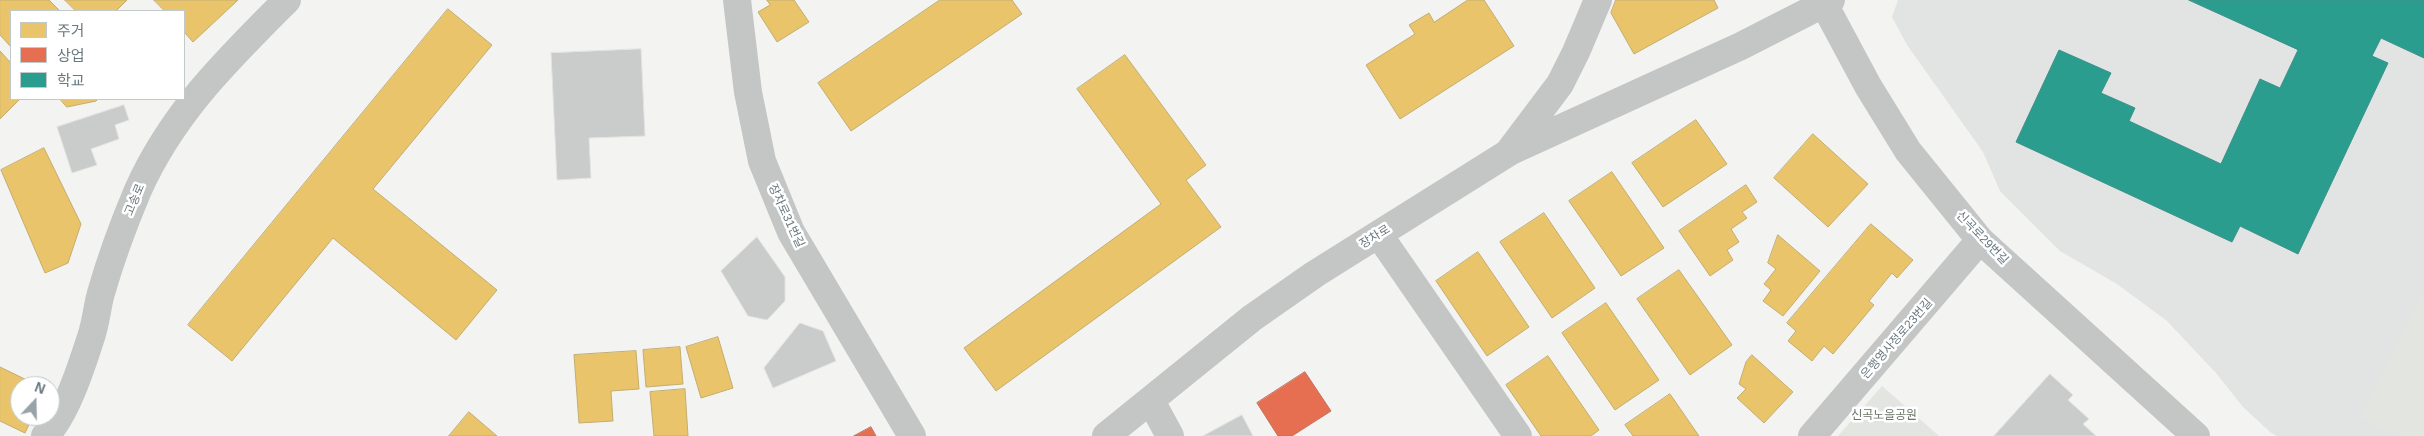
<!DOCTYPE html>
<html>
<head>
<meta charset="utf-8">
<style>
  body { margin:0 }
  #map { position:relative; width:2424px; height:436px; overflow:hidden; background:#f3f3f2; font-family:Arial,"Noto Sans KR",sans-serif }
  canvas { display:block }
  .legend { position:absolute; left:10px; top:10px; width:175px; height:90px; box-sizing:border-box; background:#fff; border:1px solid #c2c9cb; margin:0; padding:6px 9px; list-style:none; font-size:15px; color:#67787e }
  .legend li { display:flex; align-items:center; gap:10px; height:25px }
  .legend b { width:25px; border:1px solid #c2c9cb }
  .north { position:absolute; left:10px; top:376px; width:50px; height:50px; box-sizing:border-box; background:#fff; border:1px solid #c2c9cb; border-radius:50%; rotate:21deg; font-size:14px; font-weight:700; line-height:20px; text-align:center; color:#67787e }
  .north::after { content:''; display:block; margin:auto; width:18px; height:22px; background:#98a3a7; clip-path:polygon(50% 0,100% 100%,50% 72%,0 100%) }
</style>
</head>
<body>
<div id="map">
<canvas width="2424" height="436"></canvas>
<ul class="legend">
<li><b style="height:14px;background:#e9c46a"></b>주거</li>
<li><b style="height:14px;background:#e76f51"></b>상업</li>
<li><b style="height:14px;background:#2a9d8f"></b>학교</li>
</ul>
<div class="north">N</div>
</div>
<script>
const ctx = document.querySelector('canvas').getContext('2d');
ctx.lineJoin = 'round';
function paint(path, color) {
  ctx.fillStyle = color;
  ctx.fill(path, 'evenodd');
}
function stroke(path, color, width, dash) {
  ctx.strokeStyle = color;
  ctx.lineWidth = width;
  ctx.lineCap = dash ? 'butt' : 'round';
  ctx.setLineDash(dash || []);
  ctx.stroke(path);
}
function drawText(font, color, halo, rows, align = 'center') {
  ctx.font = font + ' Arial,"Noto Sans KR",sans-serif';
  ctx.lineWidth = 5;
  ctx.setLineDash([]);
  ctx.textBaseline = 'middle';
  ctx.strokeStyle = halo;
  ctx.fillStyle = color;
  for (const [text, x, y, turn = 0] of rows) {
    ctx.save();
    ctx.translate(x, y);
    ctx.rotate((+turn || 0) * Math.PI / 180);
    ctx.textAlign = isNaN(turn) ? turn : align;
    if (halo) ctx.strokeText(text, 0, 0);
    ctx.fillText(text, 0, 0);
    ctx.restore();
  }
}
const built = new Path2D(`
  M1898 0H2424V436H2277L2270 432 2243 407 2216 373 2167 321 2117 284 2060 251 2000 191 1983 152 1907 45 1892 17Z`);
const green = new Path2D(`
  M2424 290V436H2399L2360 417Z
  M1882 386 1939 436H1838Z`);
const homes = new Path2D(`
  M0 0H49L60 11H11V47L0 35Z
  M65 0H127L116 11H76Z
  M154 0H238L193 42 184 32V11H165Z
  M767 0H794L809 22 777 42 758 12 770 5Z
  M940 0H1012L1022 14 851 131 818 83Z
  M1468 0H1484L1514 46 1400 119 1366 65 1415 34 1409 25 1429 13 1434 22Z
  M1616 0H1714L1718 8 1634 54 1611 13Z
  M448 9 492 45 373 189 497 290 456 340 333 238 232 361 188 325Z
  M0 51 11 63V99H20L0 119Z
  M1125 55 1206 165 1186 180 1221 227 996 391 964 348 1161 204 1077 89Z
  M60 99H98L96 101 67 107Z
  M1696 120 1727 164 1663 207 1632 163Z
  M1813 134 1868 184 1828 227 1774 178Z
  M44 148 81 224 68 263 45 273 1 170Z
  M1612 172 1664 248 1621 276 1569 201Z
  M1746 185 1757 202 1742 212 1747 218 1731 229 1739 242 1727 250 1733 260 1710 276 1679 231Z
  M1544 213 1595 288 1552 318 1500 242Z
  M1871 224 1913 260 1897 278 1892 273 1869 301 1874 305 1833 354 1824 346 1812 361 1788 341 1796 331 1787 323Z
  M1778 235 1820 271 1783 316 1763 301 1771 290 1764 284 1776 269 1768 263Z
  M1478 252 1529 327 1487 356 1436 281Z
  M1679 270 1732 345 1690 375 1637 299Z
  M1606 303 1659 380 1615 410 1562 333Z
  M718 337 733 388 701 398 686 347Z
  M680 347 683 384 646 387 643 350Z
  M636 351 639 389 611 391 613 421 579 423 574 355Z
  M1752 355 1793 392 1764 423 1737 398 1746 389 1739 384 1746 362Z
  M1548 356 1599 430 1591 436H1541L1506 385Z
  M0 367 39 386H20V416H33L25 433 0 421Z
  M685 389 688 436H654L650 392Z
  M1670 394 1699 436H1633L1625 425Z
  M469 412 497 436H449Z`);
const shops = new Path2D(`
  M1305 372 1331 411 1292 436H1278L1257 403Z
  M871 427 876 436H854Z`);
const schools = new Path2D(`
  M2189 0H2424V58L2381 38 2372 56 2388 63 2298 254 2240 226 2232 242 2016 142 2059 50 2111 73 2101 93 2135 108 2129 121 2221 164 2260 79 2280 88 2298 50Z`);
const building = new Path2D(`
  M641 49 645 136 589 138 591 178 557 180 551 53Z
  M124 105 129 120 115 125 119 139 91 149 97 165 72 173 57 127Z
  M757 237 785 277V301L767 320 748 316 721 271Z
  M800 323 823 331 836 361 773 388 764 368Z
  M2050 374 2073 395 2068 400 2089 419 2083 424 2096 436H1994Z
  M1242 415 1253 436H1203Z`);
const minor = new Path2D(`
  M737 0 748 92 762 161 791 232 912 436
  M1824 4 1868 86 1908 151 1980 240 2196 436
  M1511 151 1741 46 1831 0
  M1379 235 1518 436
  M1151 401 1170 436
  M45 436C66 416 82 365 91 337 96 323 97 307 101 293 111 258 124 223 138 190 173 112 228 59 287 0
  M1106 436 1252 318 1315 274 1508 153 1560 84 1576 52 1598 0
  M1812 436 1980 240`);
const streetNames = [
  ["고송로",135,200,-68],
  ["장차로31번길",786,216,65],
  ["장차로",1375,237,-32],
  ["신곡로29번길",1982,238,46],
  ["은행영사정로23번길",1897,339,-49]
];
const parkNames = [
  ["신곡노을공원",1884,416]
];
paint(built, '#e2e4e3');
paint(green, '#e2e5e0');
paint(homes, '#e9c46a');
stroke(homes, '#c2ad70', 1);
paint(shops, '#e76f51');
stroke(shops, '#c1725e', 1);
paint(schools, '#2a9d8f');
stroke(schools, '#3c928a', 1);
paint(building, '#cacbcb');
stroke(building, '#e2e2e2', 1);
stroke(minor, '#c4c6c6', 28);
drawText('12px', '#67787e', '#fff', streetNames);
drawText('12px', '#6b7665', '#fff', parkNames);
</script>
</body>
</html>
